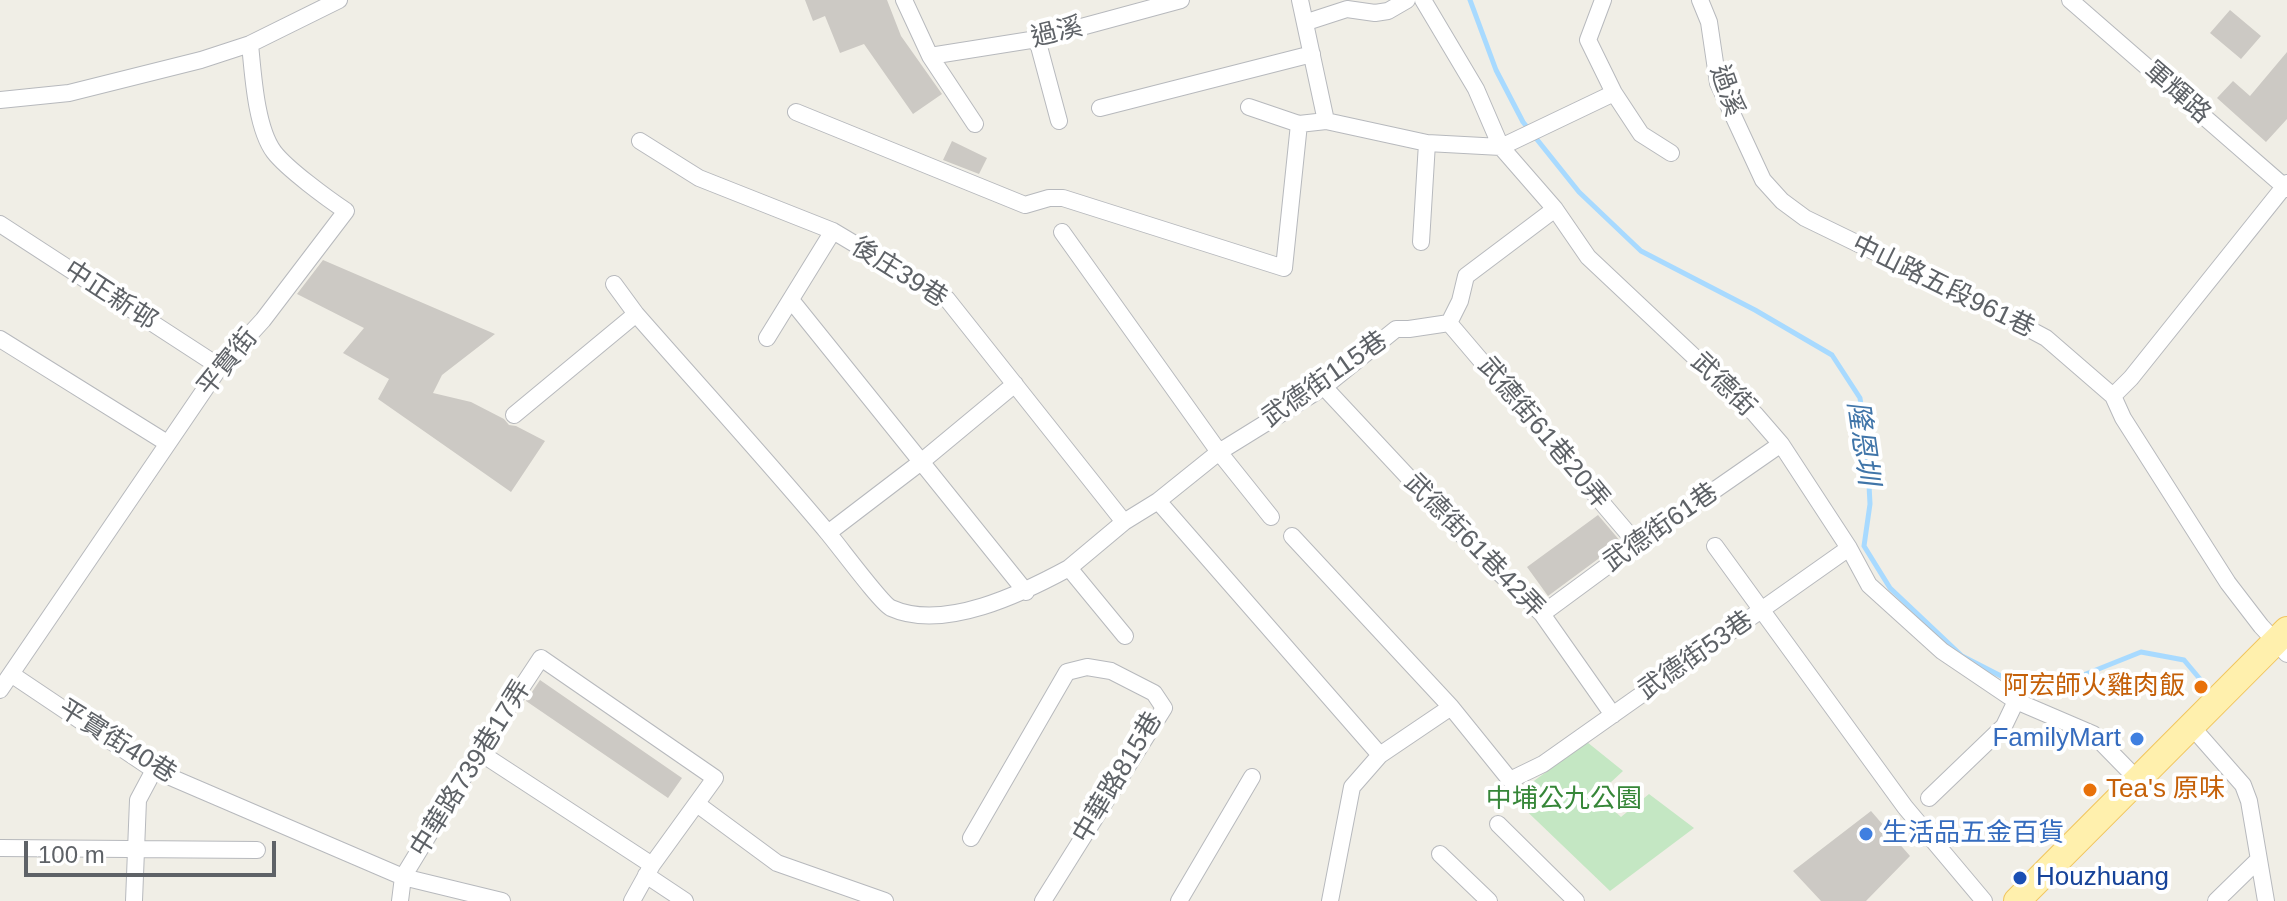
<!DOCTYPE html>
<html>
<head>
<meta charset="utf-8">
<style>
  body { margin:0 }
  #map { position:relative; width:2287px; height:901px; overflow:hidden; background:#f0eee6; font-family:Arial,sans-serif }
  canvas { display:block }
  .scale { position:absolute; left:24px; top:841px; width:252px; height:36px; box-sizing:border-box; border:4px solid #5e6267; border-top:0; padding-left:10px; font-size:24px; line-height:28px; white-space:nowrap; color:#5e6267; -webkit-text-stroke:6px #fff; paint-order:stroke }
</style>
</head>
<body>
<div id="map">
<canvas width="2287" height="901"></canvas>
<div class="scale">100 m</div>
</div>
<script>
const ctx = document.querySelector('canvas').getContext('2d');
ctx.lineJoin = 'round';
function paint(path, color) {
  ctx.fillStyle = color;
  ctx.fill(path, 'evenodd');
}
function stroke(path, color, width, dash) {
  ctx.strokeStyle = color;
  ctx.lineWidth = width;
  ctx.lineCap = dash ? 'butt' : 'round';
  ctx.setLineDash(dash || []);
  ctx.stroke(path);
}
function drawText(font, color, halo, rows, align = 'center') {
  ctx.font = font + ' Arial,"Noto Sans TC",sans-serif';
  ctx.lineWidth = 8;
  ctx.setLineDash([]);
  ctx.textBaseline = 'middle';
  ctx.strokeStyle = halo;
  ctx.fillStyle = color;
  for (const [text, x, y, turn = 0] of rows) {
    ctx.save();
    ctx.translate(x, y);
    ctx.rotate((+turn || 0) * Math.PI / 180);
    ctx.textAlign = isNaN(turn) ? turn : align;
    if (halo) ctx.strokeText(text, 0, 0);
    ctx.fillText(text, 0, 0);
    ctx.restore();
  }
}
const green = new Path2D(`
  M1587 742 1623 771 1597 795 1621 817 1649 794 1694 828 1610 891 1512 797Z`);
const stream = new Path2D(`
  M1470 0 1496 70 1523 122 1579 192 1641 251 1755 310 1832 355 1860 398 1867 446 1870 504 1864 546 1890 588 1962 656 2036 694 2141 652 2184 660 2205 685`);
const building = new Path2D(`
  M805 0H887L901 36 942 94 913 114 864 44 840 53 825 16 813 21Z
  M2230 10 2261 36 2241 59 2210 33Z
  M2287 52V119L2266 142 2217 98 2233 81 2250 96Z
  M952 141 987 158 979 174 943 160Z
  M323 260 495 334 442 375 433 393 471 402 504 419 509 425 516 426 545 441 511 492 378 399 389 379 343 353 364 328 297 294Z
  M1598 515 1621 542 1548 596 1527 567Z
  M540 680 682 778 668 798 526 701Z
  M1871 811 1910 856 1866 901H1821L1793 871Z`);
const street = new Path2D(`
  M904 0 930 56 975 124
  M1300 0 1326 121
  M1423 0 1476 89 1501 147 1614 93 1588 40 1603 0
  M1700 0 1709 22 1718 83 1763 180 1782 201 1805 218 1982 304 2046 338 2113 396 2123 418 2228 583 2261 626 2287 654
  M2070 0 2287 189
  M1307 22 1347 9 1375 13 1388 11 1407 0
  M1037 39 1059 121
  M930 56 1037 39 1181 0
  M1614 93 1641 134 1671 153
  M0 100 69 93 201 60 250 44 339 0
  M1249 107 1299 124 1326 121 1427 143 1501 147 1555 209 1588 257 1755 414 1781 444 1849 548 1869 585 1942 651 2016 701 2093 734 2137 779
  M1100 108 1312 54
  M796 112 1025 205 1049 198H1063L1284 268 1299 124
  M640 141 699 178 833 231 947 299 1124 522
  M0 224 220 367
  M1062 232 1219 452 1271 517
  M1421 242 1427 143
  M614 284 636 314C700 387 766 459 828 533 839 546 881 603 891 608 944 632 1023 593 1069 568
  M791 300 1026 592
  M1449 323 1637 544
  M767 338 833 231
  M0 339 167 443
  M1324 387 1481 555 1542 614 1613 715
  M2113 396 2131 378 2287 183
  M514 415 636 314
  M1158 501 1219 452 1324 387 1396 329H1409L1449 323 1460 301 1466 276 1555 209
  M828 533 921 462 1015 384
  M1292 536 1451 707
  M1715 546 1905 807 1984 901
  M1542 614 1637 544 1781 444
  M1125 636 1069 568 1124 522 1158 501 1380 755 1352 787 1330 901
  M11 674 154 770 403 877 502 901
  M0 690 220 367 263 320 346 211C328 199 287 169 274 152 256 128 253 74 250 44
  M2192 727 2243 785 2249 801 2266 901
  M479 752 652 865
  M1380 755 1451 707 1510 780 1543 764 1849 548
  M1929 798 2004 726 2016 701
  M697 804 777 863 885 901
  M1498 824 1576 901
  M971 838 1067 672 1087 667 1111 671 1154 693 1164 708 1043 901
  M0 848 257 850
  M1440 854 1489 901
  M646 875 685 901
  M134 901 138 800 154 770
  M400 901 403 877 479 752 541 658 715 778 652 865 632 901
  M1179 901 1252 777
  M2216 901 2257 861`);
const primary = new Path2D(`
  M2017 901 2287 630`);
const markers = [
  [2201,687,8,"#e8710a"],
  [2137,739,8,"#3f7fe0"],
  [2090,790,8,"#e8710a"],
  [1866,834,8,"#3f7fe0"],
  [2020,878,8,"#1a4fb4"]
];
const streetNames = [
  ["過溪",1057,33,-14],
  ["過溪",1726,91,71],
  ["軍輝路",2177,93,41],
  ["後庄39巷",899,273,32],
  ["中山路五段961巷",1943,287,26],
  ["中正新邨",110,296,33],
  ["平實街",228,363,-51],
  ["武德街115巷",1325,380,-35],
  ["武德街",1723,385,44],
  ["武德街61巷20弄",1543,433,50],
  ["武德街61巷",1661,528,-35],
  ["武德街61巷42弄",1474,546,46],
  ["武德街53巷",1696,656,-35],
  ["平實街40巷",117,742,32],
  ["中華路739巷17弄",471,769,-58],
  ["中華路815巷",1118,778,-59]
];
const foodNames = [
  ["阿宏師火雞肉飯",2185,687],
  ["Tea's 原味",2106,790,"left"]
];
const shopNames = [
  ["FamilyMart",2121,739],
  ["生活品五金百貨",1882,834,"left"]
];
const parkNames = [
  ["中埔公九公園",1564,800]
];
const transitNames = [
  ["Houzhuang",2036,878]
];
const waterNames = [
  ["隆恩圳",1862,443,82]
];
paint(green, '#c4e7c3');
stroke(stream, '#a8daff', 5);
paint(building, '#ccc9c4');
stroke(street, '#b7b9bd', 18);
stroke(primary, '#f1c55e', 28);
stroke(street, '#fff', 16);
stroke(primary, '#fff0ad', 26);
for (const [x, y, r, color] of markers) {
  const dot = new Path2D();
  dot.arc(x, y, r, 0, 2 * Math.PI);
  ctx.fillStyle = color;
  ctx.fill(dot);
  stroke(dot, '#fff', 3);
}
drawText('26px', '#5e6267', '#fff', streetNames);
drawText('26px', '#c56008', '#fff', foodNames, 'right');
drawText('26px', '#366cbe', '#fff', shopNames, 'right');
drawText('26px', '#368638', '#fff', parkNames);
drawText('26px', '#164399', '#fff', transitNames, 'left');
drawText('italic 28px', '#4075a9', '#fff', waterNames);
</script>
</body>
</html>
